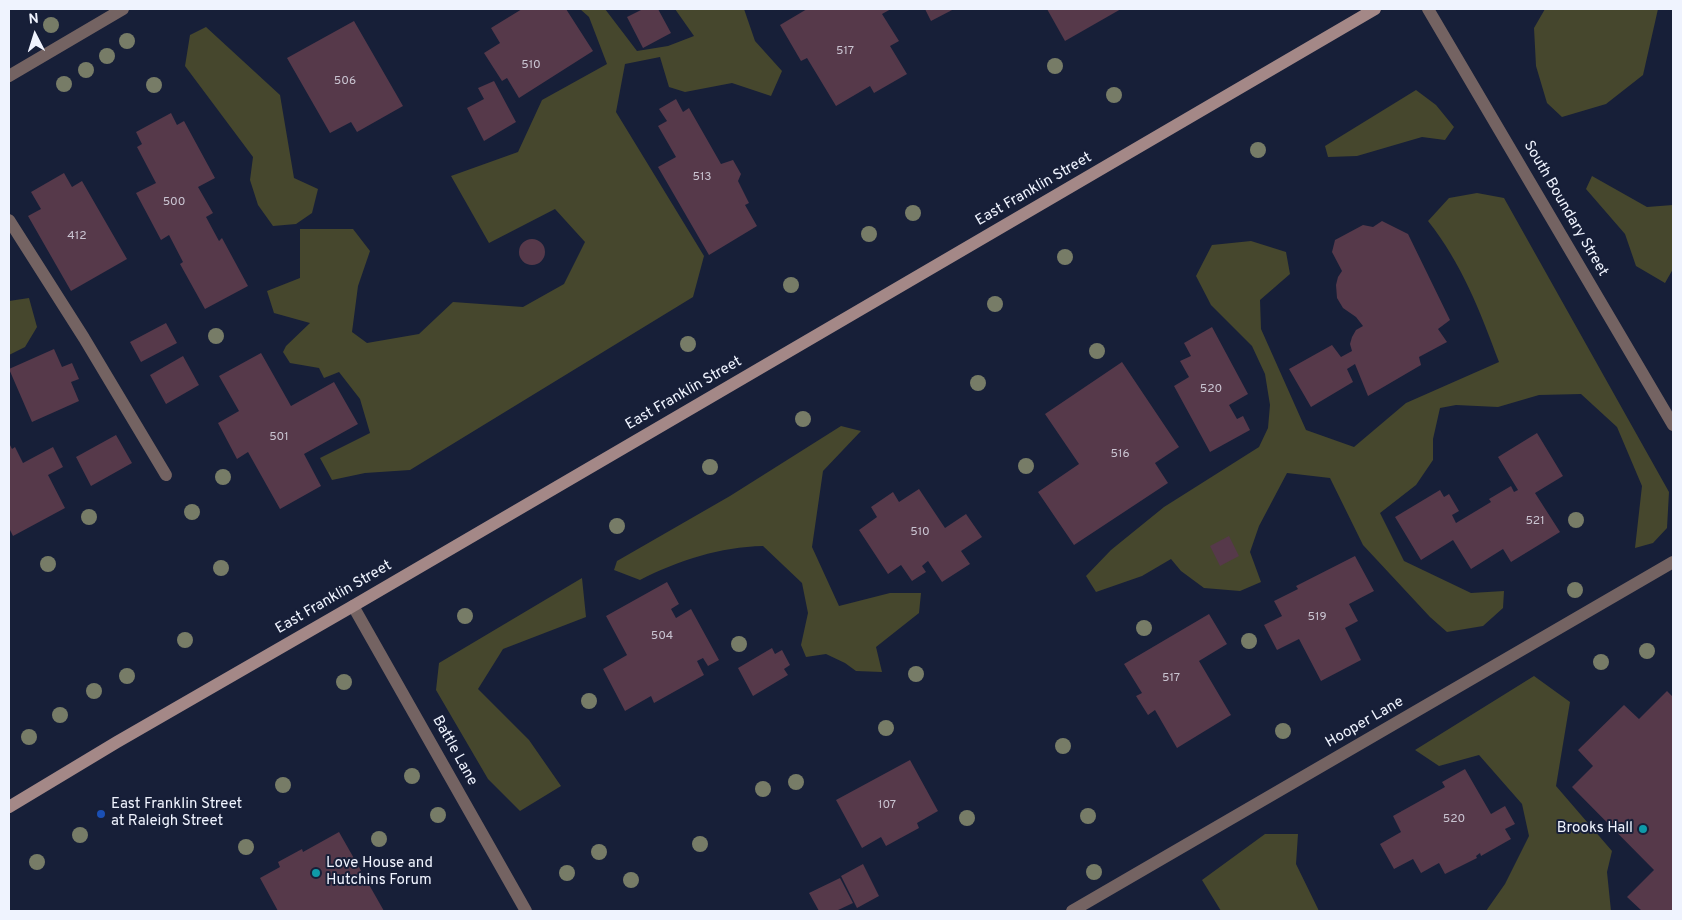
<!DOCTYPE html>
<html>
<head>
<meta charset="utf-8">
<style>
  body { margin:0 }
  #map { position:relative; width:1682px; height:920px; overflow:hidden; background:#171f38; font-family:Overpass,sans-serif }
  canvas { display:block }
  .frame { position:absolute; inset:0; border:10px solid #eff3fe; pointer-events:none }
  .north { position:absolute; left:10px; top:10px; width:50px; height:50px; -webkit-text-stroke:4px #171f38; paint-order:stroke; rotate:355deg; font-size:14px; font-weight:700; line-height:20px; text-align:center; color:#eff3fe }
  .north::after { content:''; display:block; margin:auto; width:18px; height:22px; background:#eff3fe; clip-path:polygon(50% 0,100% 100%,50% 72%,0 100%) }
</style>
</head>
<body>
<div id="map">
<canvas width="1682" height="920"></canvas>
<div class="frame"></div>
<div class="north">N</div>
</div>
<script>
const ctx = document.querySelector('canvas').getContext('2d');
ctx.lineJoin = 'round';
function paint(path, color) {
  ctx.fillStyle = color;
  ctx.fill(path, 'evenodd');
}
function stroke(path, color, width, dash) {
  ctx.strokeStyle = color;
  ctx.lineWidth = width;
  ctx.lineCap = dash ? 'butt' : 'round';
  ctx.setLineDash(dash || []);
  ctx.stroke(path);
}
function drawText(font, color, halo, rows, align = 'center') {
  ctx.font = font + ' Overpass,sans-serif';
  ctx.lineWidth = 4;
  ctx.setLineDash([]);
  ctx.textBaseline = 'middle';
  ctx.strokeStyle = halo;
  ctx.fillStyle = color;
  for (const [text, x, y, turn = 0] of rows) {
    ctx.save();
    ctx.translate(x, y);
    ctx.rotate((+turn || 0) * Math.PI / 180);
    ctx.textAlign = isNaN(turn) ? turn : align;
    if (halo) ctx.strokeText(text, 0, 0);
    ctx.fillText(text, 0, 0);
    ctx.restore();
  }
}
const green = new Path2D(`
  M580 9H605L637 51 668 46 694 36 675 9H744L755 41 782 71 771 96 732 83 685 92 669 87 660 57 625 64 616 112 704 256 693 297 410 470 365 473 332 480 320 458 370 433 360 399 339 372 324 378 319 368 290 363 283 352 286 346 310 323 274 313 267 291 300 278V229H353L370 251 358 286 352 332 367 343 419 334 453 302 523 307 564 284 585 242 555 209 489 243 451 176 518 152 542 100 607 64 589 17Z
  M1545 9H1658L1643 75 1606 104 1562 117 1547 103 1536 66 1534 28Z
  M206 27 280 95 294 178 318 189 312 213 296 224 273 226 258 205 250 180 253 157 185 66 190 35Z
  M1416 90 1436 105 1454 127 1445 140 1422 137 1357 156 1328 157 1325 146Z
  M1592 176 1647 207 1673 205V269L1665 283 1636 266 1625 234 1586 189Z
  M1477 193 1504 198 1669 492 1667 528 1653 543 1635 548 1642 486 1617 427 1581 394 1539 395 1498 407 1456 405 1440 408 1433 439V460L1416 485 1380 513 1404 561 1471 593 1504 591 1503 608 1483 626 1447 632 1430 617 1363 545 1330 478 1287 473 1259 526 1250 552 1261 582 1240 591 1204 588 1181 571 1171 559 1142 576 1096 592 1086 576 1111 550 1164 507 1259 447 1268 428 1270 405 1265 374 1252 346 1211 305 1196 276 1212 245 1251 241 1286 252 1290 274 1260 300 1261 329 1306 430 1354 447 1406 403 1499 362C1480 311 1462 264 1428 221L1449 198Z
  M29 298 37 327 25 347 9 355V301Z
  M841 426 861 431 823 471 812 547 839 606 890 593H921L919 613 876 647 882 672 856 671 845 663 826 654 806 657 801 645 808 613 802 583 763 546C720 547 679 560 640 580L614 570 617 561 730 496Z
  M582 578 586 617 503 649 478 689 529 740 561 786 520 811 488 779 436 690 439 663Z
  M1534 676 1570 702 1556 786 1612 851 1607 872 1611 911H1486L1505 884 1529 836 1522 804 1479 755 1439 766 1415 750Z
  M1265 834H1298L1296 864 1319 911H1221L1202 880Z`);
const building = new Path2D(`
  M522 9H566L593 51 519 98 507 78 502 81 484 53 500 43 491 28Z
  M643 9H658L671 33 643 48 627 17Z
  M807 9H891L882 14 899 41 890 46 907 74 874 93 870 86 836 106 807 58 801 61 780 25Z
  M925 9H954L931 21Z
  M1047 9H1121L1065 41Z
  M354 21 403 106 357 132 351 122 330 133 287 58Z
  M494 81 516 122 484 141 467 108 484 99 478 88Z
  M676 99 683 112 689 108 721 164 733 160 741 174 738 181 749 203 745 205 757 226 709 255 658 167 676 157 658 126 667 121 659 109Z
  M171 113 177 125 184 121 215 178 198 187 213 213 206 217 219 241 222 238 248 286 205 309 180 264 183 262 169 235 161 240 136 193 156 183 137 147 142 144 136 132Z
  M64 173 72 187 82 181 127 259 71 291 28 216 41 209 31 192Z
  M1382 221 1408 234 1450 320 1438 329 1447 342 1419 357 1421 365 1368 396 1355 364 1347 369 1353 382 1311 407 1289 369 1332 345 1341 357 1352 351 1350 344 1352 337 1356 330 1363 326 1356 317 1343 308 1337 298 1336 285 1338 277 1342 271 1332 252 1335 240 1363 225 1373 227Z
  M519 252a13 13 0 1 1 26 0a13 13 0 1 1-26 0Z
  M166 323 177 343 141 362 130 342Z
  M1212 327 1248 394 1229 405 1237 419 1243 416 1250 430 1210 452 1174 386 1189 377 1180 361 1191 356 1184 343Z
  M54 349 62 367 72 363 79 379 71 382 79 401 32 422 9 369Z
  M261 353 291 406 334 382 358 424 304 454 321 486 280 509 248 452 237 459 218 423 239 411 219 376Z
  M183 356 199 385 166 404 150 375Z
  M1122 362 1179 447 1155 463 1168 483 1074 545 1038 492 1079 464 1045 414Z
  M1537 433 1563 476 1535 493 1560 532 1511 562 1503 549 1471 569 1453 540 1421 560 1395 517 1440 490 1444 497 1449 494 1459 511 1452 515 1456 523 1491 502 1489 499 1511 486 1514 492 1518 490 1498 457Z
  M116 435 132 463 91 486 76 457Z
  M9 443 12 449 15 447 23 463 53 447 63 467 48 475 65 508 13 536 9 528Z
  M919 489 945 528 966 514 982 537 961 551 970 564 942 582 928 561 922 566 926 572 912 581 901 565 888 574 859 530 877 517 871 507 893 492 899 502Z
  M1229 536 1239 556 1220 566 1210 546Z
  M1355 556 1374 591 1349 604 1358 621 1345 628 1361 660 1321 681 1299 639 1277 650 1264 625 1282 616 1274 601 1298 589 1296 586Z
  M667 582 679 604 671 609 676 618 691 609 719 660 708 666 703 658 697 661 704 675 654 703 651 696 625 711 603 669 627 655 606 616Z
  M1209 614 1227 644 1199 661 1231 715 1177 748 1155 710 1148 715 1136 696 1142 693 1124 664Z
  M772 648 775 654 782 650 790 665 784 669 788 675 753 696 738 668Z
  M1667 691 1673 697V911H1642L1627 897 1654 870 1572 787 1593 766 1578 750 1624 705 1639 719Z
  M910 760 938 811 917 823 919 828 886 846 881 837 862 848 836 800Z
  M1465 769 1491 814 1505 806 1515 824 1505 829 1511 839 1481 856 1480 853 1476 856 1477 858 1445 874 1439 863 1421 873 1413 859 1394 869 1380 844 1401 832 1393 816 1445 787 1442 782Z
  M339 832 384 911H278L260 878 280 867 278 862 302 849 303 852Z
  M863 864 879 896 857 908 841 876Z
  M840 878 853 903 836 911H819L809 893Z`);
const lane = new Path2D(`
  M9 220 84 338 166 475`);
const street = new Path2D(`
  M1428 9 1673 425
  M9 76 123 9
  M353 606 526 911
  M1072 911 1673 562`);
const secondary = new Path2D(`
  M9 807 117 742 353 606 1375 9`);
const trees = [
  [51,25],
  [127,41],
  [107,56],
  [1055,66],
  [86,70],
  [64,84],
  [154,85],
  [1114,95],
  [1258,150],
  [913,213],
  [869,234],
  [1065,257],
  [791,285],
  [995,304],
  [216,336],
  [688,344],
  [1097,351],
  [978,383],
  [803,419],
  [1026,466],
  [710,467],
  [223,477],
  [192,512],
  [89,517],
  [1576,520],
  [617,526],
  [48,564],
  [221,568],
  [1575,590],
  [465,616],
  [1144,628],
  [185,640],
  [1249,641],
  [739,644],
  [1647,651],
  [1601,662],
  [916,674],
  [127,676],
  [344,682],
  [94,691],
  [589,701],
  [60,715],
  [886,728],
  [1283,731],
  [29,737],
  [1063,746],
  [412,776],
  [796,782],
  [283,785],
  [763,789],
  [438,815],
  [1088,816],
  [967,818],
  [80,835],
  [379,839],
  [700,844],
  [246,847],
  [599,852],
  [37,862],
  [1094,872],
  [567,873],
  [631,880]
];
const markers = [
  [101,814,5,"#1a4fb4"],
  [1643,829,5,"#0f9aa8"],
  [316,873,5,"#0f9aa8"]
];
const numberNames = [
  ["517",845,52],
  ["510",531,66],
  ["506",345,82],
  ["513",702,178],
  ["500",174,203],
  ["412",77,237],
  ["520",1211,390],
  ["501",279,438],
  ["516",1120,455],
  ["521",1535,522],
  ["510",920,533],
  ["519",1317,618],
  ["504",662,637],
  ["517",1171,679],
  ["107",887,806],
  ["520",1454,820]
];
const streetNames = [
  ["East Franklin Street",1034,190,-30],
  ["South Boundary Street",1565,209,60],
  ["East Franklin Street",684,394,-30],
  ["East Franklin Street",334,598,-30],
  ["Hooper Lane",1365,723,-30],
  ["Battle Lane",454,751,61]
];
const poiNames = [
  ["East Franklin Street",111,805],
  ["at Raleigh Street",111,822],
  ["Brooks Hall",1633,829,"right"],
  ["Love House and",326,864],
  ["Hutchins Forum",326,881]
];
paint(green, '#46472d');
paint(building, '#56394a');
stroke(lane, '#746362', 12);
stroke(street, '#746362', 12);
stroke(secondary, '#a48887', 12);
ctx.fillStyle = '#777c67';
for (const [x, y] of trees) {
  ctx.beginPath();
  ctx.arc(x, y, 8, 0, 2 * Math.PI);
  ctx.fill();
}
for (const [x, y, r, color] of markers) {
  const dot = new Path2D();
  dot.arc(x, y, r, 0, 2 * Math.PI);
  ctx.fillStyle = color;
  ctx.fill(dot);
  stroke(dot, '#171f38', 2);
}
drawText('12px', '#c9c4d1', null, numberNames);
drawText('15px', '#eff3fe', '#171f38', streetNames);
drawText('15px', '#eff3fe', '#171f38', poiNames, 'left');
</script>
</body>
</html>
